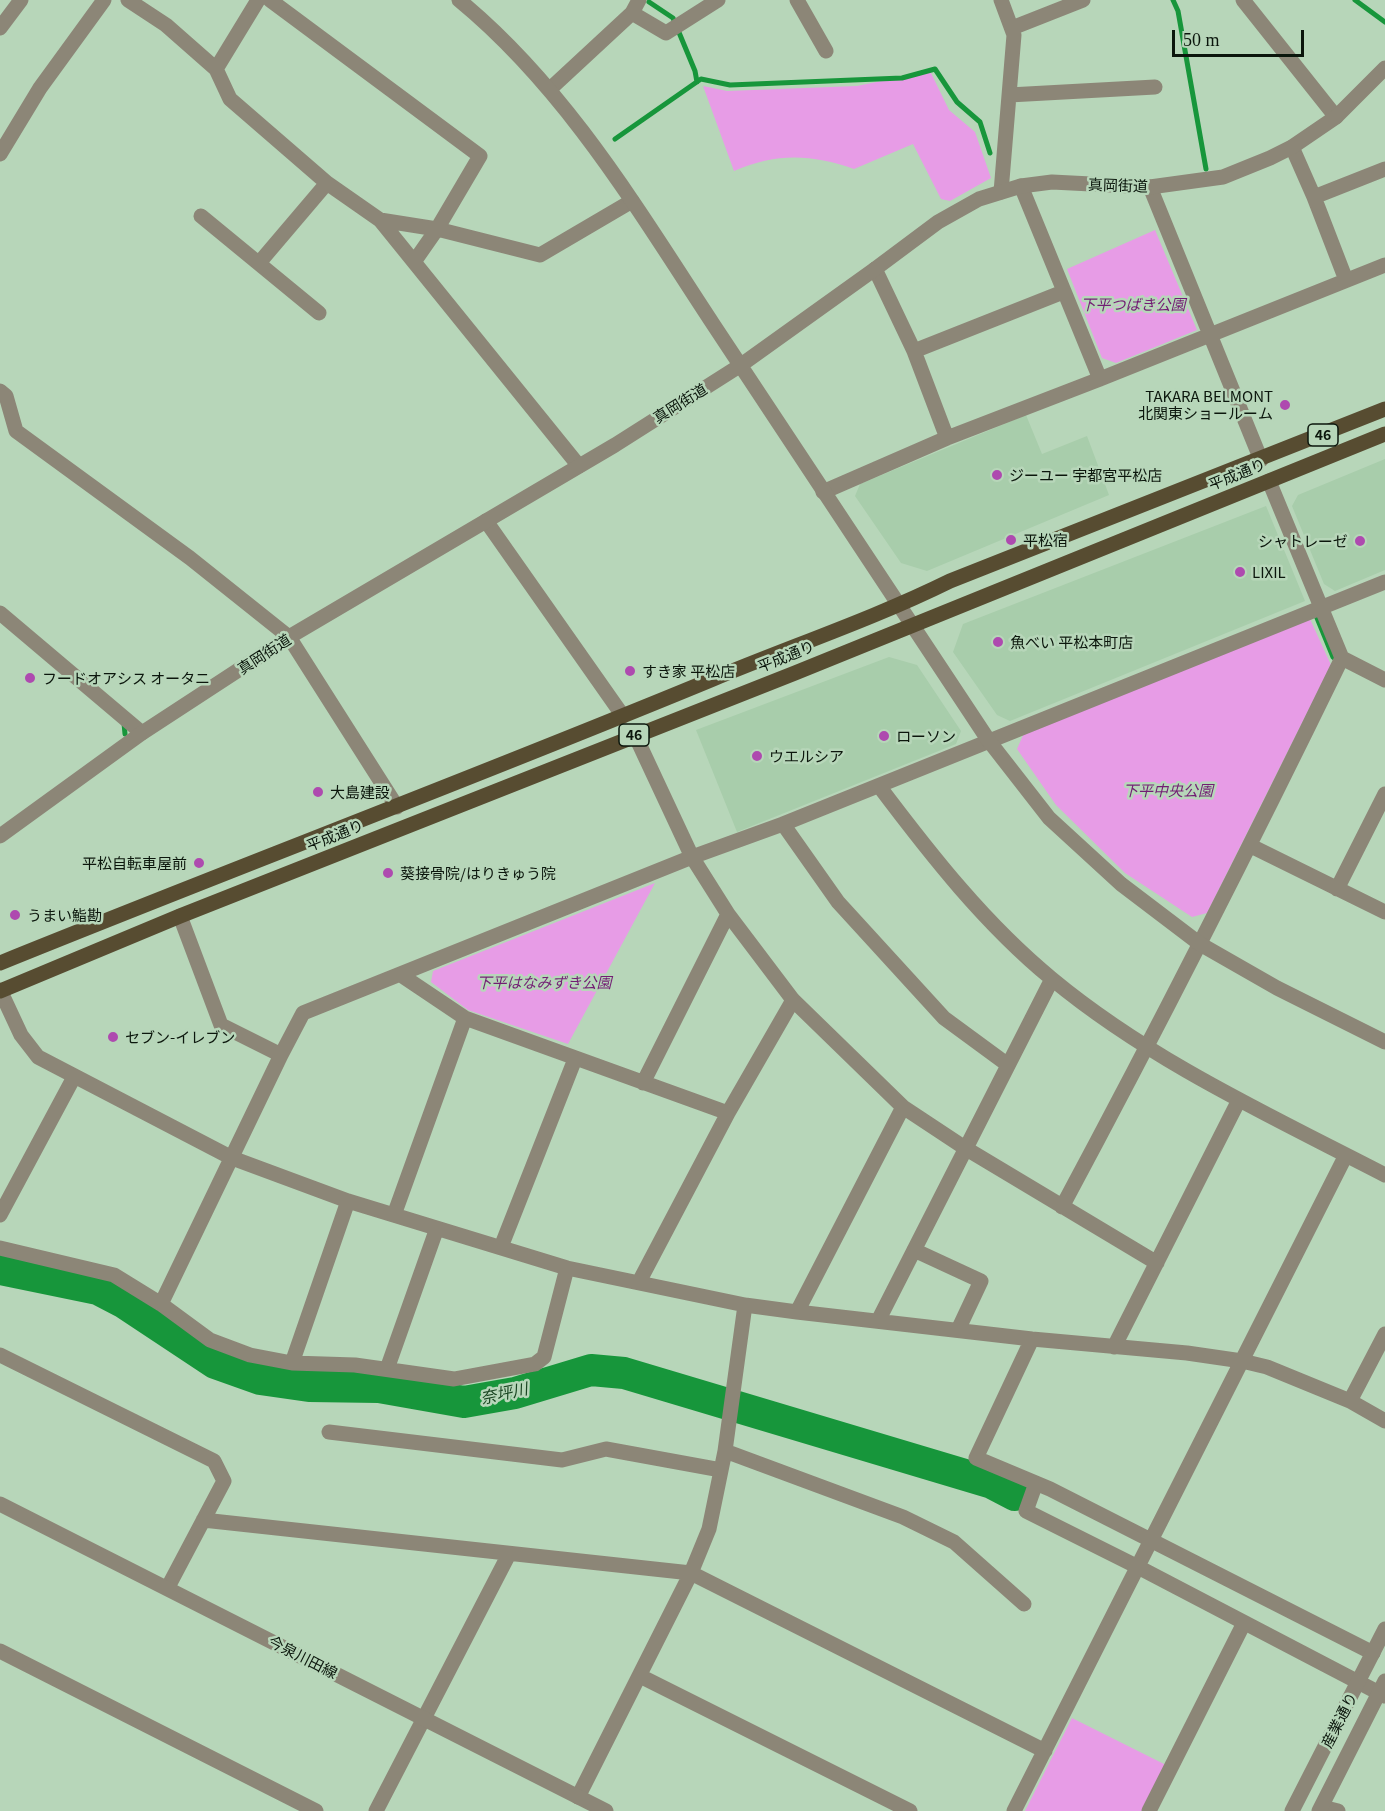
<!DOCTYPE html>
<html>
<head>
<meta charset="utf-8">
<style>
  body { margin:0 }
  #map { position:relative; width:1385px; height:1811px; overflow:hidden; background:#b7d6b9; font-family:Georgia,serif }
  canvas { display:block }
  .scale { position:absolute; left:1172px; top:30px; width:132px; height:27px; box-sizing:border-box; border:3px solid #0b160c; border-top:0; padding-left:8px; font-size:18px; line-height:21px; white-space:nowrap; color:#0b160c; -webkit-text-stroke:4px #b7d6b9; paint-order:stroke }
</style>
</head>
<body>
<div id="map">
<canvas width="1385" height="1811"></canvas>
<div class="scale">50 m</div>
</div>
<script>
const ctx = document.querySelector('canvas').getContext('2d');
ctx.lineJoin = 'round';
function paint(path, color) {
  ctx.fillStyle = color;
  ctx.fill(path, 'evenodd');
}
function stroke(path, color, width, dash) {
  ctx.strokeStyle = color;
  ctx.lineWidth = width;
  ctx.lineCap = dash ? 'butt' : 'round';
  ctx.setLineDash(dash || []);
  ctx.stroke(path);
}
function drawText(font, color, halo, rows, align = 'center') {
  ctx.font = font + ' Georgia,"Noto Sans JP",serif';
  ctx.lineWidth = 5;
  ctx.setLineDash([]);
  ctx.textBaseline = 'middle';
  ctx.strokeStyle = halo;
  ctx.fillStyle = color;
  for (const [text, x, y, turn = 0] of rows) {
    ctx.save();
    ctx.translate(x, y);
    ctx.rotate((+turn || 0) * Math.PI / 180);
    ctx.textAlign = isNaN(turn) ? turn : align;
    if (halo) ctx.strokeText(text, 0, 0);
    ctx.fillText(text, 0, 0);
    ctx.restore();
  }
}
const built = new Path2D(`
  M1026 415 1042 454 1087 436 1109 495 927 571 901 563 855 496 860 484Z
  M1385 459V570L1335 591 1324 584 1292 506 1298 495Z
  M1266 506 1305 601 1010 721 997 715 953 652 963 624Z
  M889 657 917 665 961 731 956 744 737 832 696 730Z`);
const green = new Path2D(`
  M930 71 949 110 975 132 991 178 950 201 941 199 913 144 854 169C811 154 776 153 734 171L703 86 727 91 857 86Z
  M1155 230 1197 330 1116 363 1102 358 1067 269Z
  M1310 619 1331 665 1207 913 1192 917 1125 873 1056 805 1017 749 1024 733Z
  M655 883 568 1044 468 1010 431 982 433 971Z
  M1072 1718 1166 1765 1142 1811H1025Z`);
const stream = new Path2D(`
  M1173 0 1178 11 1206 169
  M1355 0 1385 22
  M649 2 673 18 695 71 697 82
  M615 139 701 79 730 85 902 78 935 69 957 102 980 122 990 153
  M1315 613 1333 657 1338 661
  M124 723 125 734`);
const river = new Path2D(`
  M0 1269 98 1289 123 1302 215 1363 260 1379 309 1386 379 1387 464 1402 515 1393 591 1370 624 1373 992 1483 1015 1495`);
const minor = new Path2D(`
  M128 0 166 25 216 69 230 99 327 183 380 220 437 229 540 255 632 201
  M270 0 480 156 437 229 414 262
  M797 0 826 51
  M1243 0 1336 117
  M632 13 666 33 718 0
  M0 28 21 0
  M1012 28 1083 0
  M216 69 258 0
  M550 89 632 13 639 0
  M1009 95 1155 87
  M1292 147 1314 197 1346 280
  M0 154 40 88 104 0
  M1021 186 1100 379
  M1150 187 1261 460
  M1001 192 1014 35 1001 0
  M1314 197 1385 169
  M201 216 319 313
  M380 220 579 466
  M259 263 327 183
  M875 269 914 351 947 438
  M914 351 1063 292
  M0 391 6 396 16 431 190 558 289 637 397 807
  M1269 481 1342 658 1385 680
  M823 492 947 438 1100 379 1385 265
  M486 521 623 716
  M0 613 142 733
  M635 735 692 857 728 914 793 1000 903 1107 965 1148 1157 1263
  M879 786C931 855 985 924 1052 979 1151 1061 1271 1116 1385 1175
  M783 824 838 902 944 1018 1008 1065
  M1251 846 1385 912
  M1337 889 1385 794
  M180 916 221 1025 281 1055
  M401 975 465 1018 728 1113
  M0 990 21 1035 38 1057 232 1158 348 1201 567 1268 745 1305 797 1312 1032 1339 1187 1353 1242 1361 1267 1367 1350 1401 1385 1421
  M643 1083 728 914
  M1062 1207C1159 1026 1252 843 1342 658
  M0 1215 74 1077
  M394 1215 465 1018
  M501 1247 575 1059
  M0 1248 114 1275 161 1304 210 1340 250 1355 292 1363 355 1365 454 1379 535 1364 544 1357 567 1268
  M914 1250 981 1281 958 1330
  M639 1282 728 1113 793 1000
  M161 1304 281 1055 303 1013 692 857 783 824 1385 582
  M797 1312 903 1107
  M878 1321 1052 979
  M1032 1339 976 1458 1050 1489 1373 1653
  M1114 1347 1239 1100
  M0 1355 214 1461 224 1481 168 1587
  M292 1363 348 1201
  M387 1369 437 1228
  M1350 1401 1385 1334
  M329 1432 562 1460 606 1449 721 1470
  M725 1451 903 1517 954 1542 1024 1604
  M1036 1483 1026 1511 1138 1567 1385 1696
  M203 1520 691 1573 1045 1751
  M0 1651 316 1811
  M640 1676 910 1811
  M578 1797 691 1573 709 1529 725 1451 745 1305
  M1322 1807 1338 1811
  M376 1811 509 1554
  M1014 1811 1346 1155
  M1149 1811 1244 1623`);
const tertiary = new Path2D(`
  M459 0C566 88 638 210 713 324 805 463 897 602 989 741L1049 818 1121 884 1200 944 1277 988 1385 1042
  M0 836 142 733 289 637 615 445 741 365 875 269 938 222 979 199 1021 186 1052 182 1150 187 1223 177 1270 158 1292 147 1336 117 1385 68
  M0 1504 606 1811
  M1292 1811 1385 1629
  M1319 1811 1385 1681`);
const primary = new Path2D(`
  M0 963C237 867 476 777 713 679 792 646 873 619 950 581L1385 409
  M0 991 180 916 795 673 1385 434`);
const markers = [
  [1285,405,6,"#ae4aaf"],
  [997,475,6,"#ae4aaf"],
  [1011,540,6,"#ae4aaf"],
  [1360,541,6,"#ae4aaf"],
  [1240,572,6,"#ae4aaf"],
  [998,642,6,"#ae4aaf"],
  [630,671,6,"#ae4aaf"],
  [30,678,6,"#ae4aaf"],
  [884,736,6,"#ae4aaf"],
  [757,756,6,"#ae4aaf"],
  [318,792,6,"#ae4aaf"],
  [199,863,6,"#ae4aaf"],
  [388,873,6,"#ae4aaf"],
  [15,915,6,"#ae4aaf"],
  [113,1037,6,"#ae4aaf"]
];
const shields = [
  [1323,435,30],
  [634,735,30]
];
const shieldNames = [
  ["46",1323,435],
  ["46",634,735]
];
const streetNames = [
  ["真岡街道",1118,185,2],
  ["真岡街道",680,403,-32],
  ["平成通り",1237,474,-22],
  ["真岡街道",264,654,-33],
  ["平成通り",786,656,-22],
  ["平成通り",335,835,-22],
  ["今泉川田線",303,1657,27],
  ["産業通り",1339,1720,-63]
];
const parkNames = [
  ["下平つばき公園",1133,304],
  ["下平中央公園",1168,790],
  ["下平はなみずき公園",544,982]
];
const poiNames = [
  ["TAKARA BELMONT",1273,396,"right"],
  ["北関東ショールーム",1273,413,"right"],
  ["ジーユー 宇都宮平松店",1009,475],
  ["平松宿",1023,540],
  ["シャトレーゼ",1348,541,"right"],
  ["LIXIL",1252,572],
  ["魚べい 平松本町店",1010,642],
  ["すき家 平松店",642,671],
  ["フードオアシス オータニ",42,678],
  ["ローソン",896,736],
  ["ウエルシア",769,756],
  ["大島建設",330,792],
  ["平松自転車屋前",187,863,"right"],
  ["葵接骨院/はりきゅう院",400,873],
  ["うまい鮨勘",27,915],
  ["セブン-イレブン",125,1037]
];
const waterNames = [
  ["奈坪川",504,1393,-12]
];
paint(built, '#a8cdab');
paint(green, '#e79ce6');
stroke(stream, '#17963b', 5);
stroke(river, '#17963b', 32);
stroke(minor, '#8c8677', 15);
stroke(tertiary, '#8c8677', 15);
stroke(primary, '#574c31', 15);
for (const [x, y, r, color] of markers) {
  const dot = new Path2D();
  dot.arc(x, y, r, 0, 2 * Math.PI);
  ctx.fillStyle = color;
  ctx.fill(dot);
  stroke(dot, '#b7d6b9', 2);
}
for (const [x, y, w] of shields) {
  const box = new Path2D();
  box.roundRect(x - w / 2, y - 11, w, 22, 4.5);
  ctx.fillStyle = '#b7d6b9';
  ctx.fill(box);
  stroke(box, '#0b160c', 1.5);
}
drawText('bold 14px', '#0b160c', null, shieldNames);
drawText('15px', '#0b160c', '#b7d6b9', streetNames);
drawText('italic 15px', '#721c73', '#b7d6b9', parkNames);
drawText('15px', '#0b160c', '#b7d6b9', poiNames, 'left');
drawText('italic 16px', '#194521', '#b7d6b9', waterNames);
</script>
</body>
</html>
